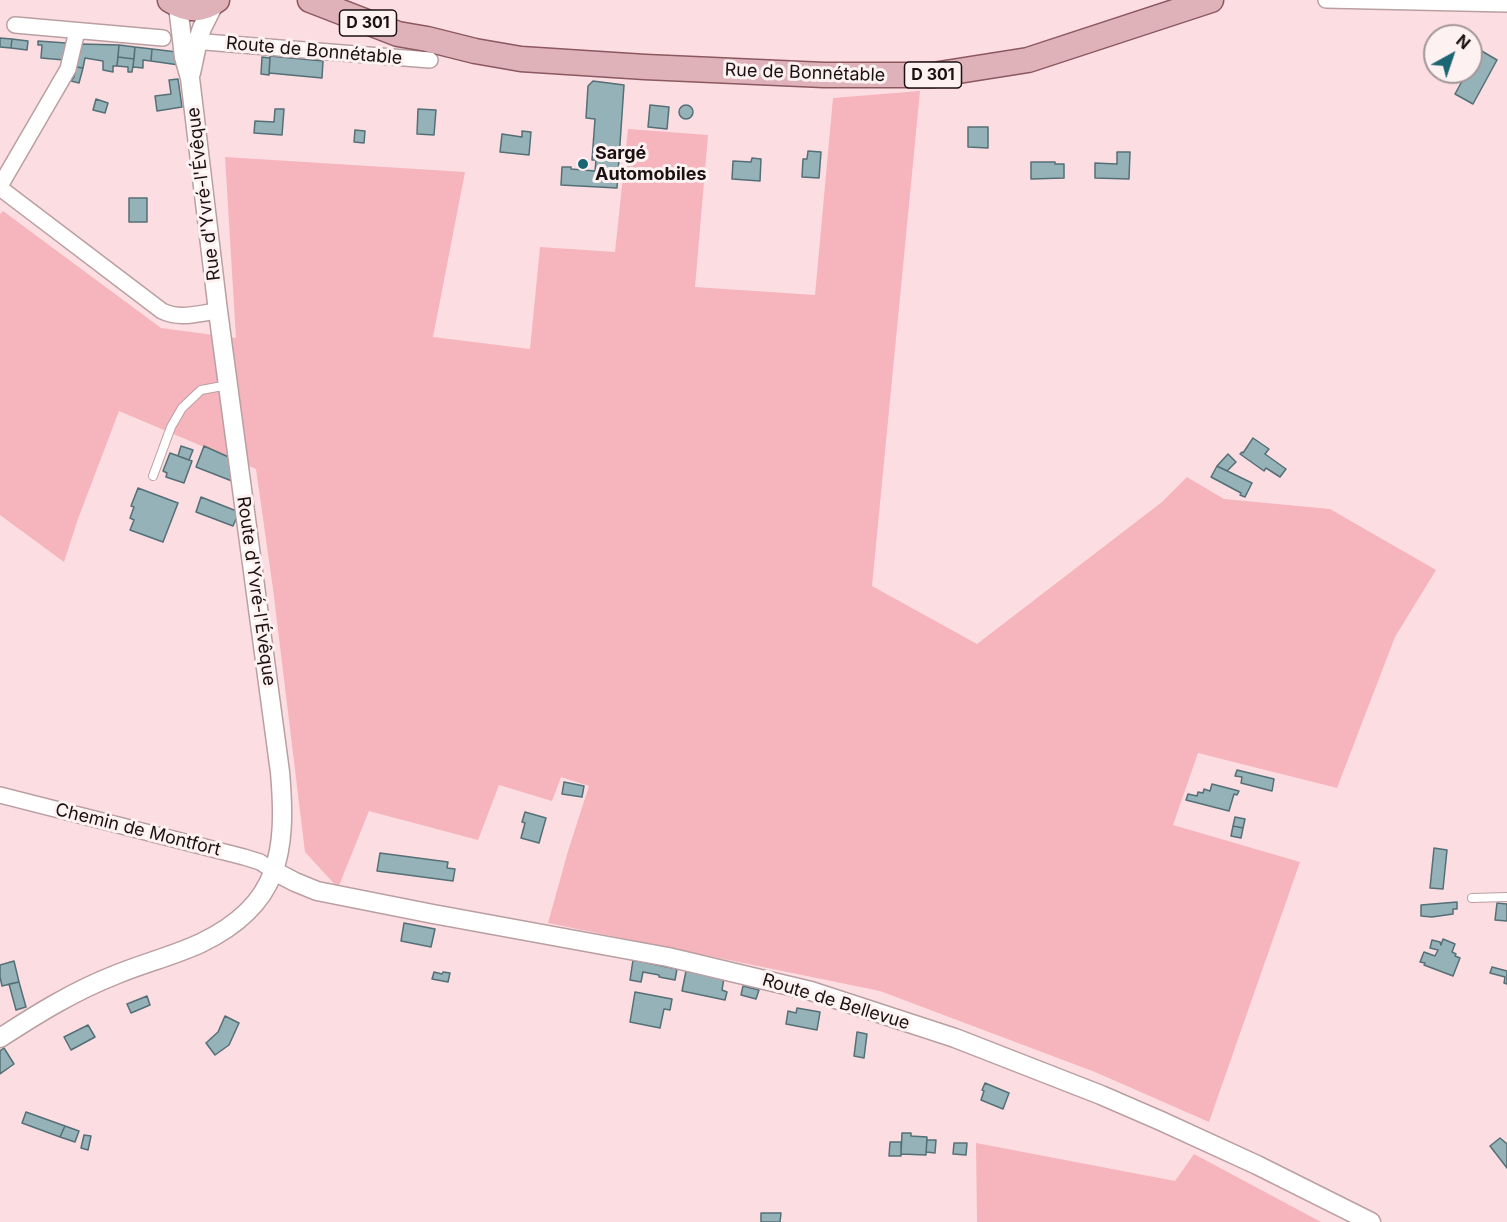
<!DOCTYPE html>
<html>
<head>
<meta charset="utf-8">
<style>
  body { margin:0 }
  #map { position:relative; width:1507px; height:1222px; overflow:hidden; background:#fcdee2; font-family:Inter,sans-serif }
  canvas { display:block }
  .north { position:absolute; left:1423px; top:24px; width:60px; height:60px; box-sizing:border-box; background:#fdf1f2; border:2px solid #a39799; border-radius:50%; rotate:40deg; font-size:16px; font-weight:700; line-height:24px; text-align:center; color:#1b1113 }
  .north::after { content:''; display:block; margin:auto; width:21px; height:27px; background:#1c6573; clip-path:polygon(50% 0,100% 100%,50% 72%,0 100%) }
</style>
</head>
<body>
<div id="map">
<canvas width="1507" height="1222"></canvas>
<div class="north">N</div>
</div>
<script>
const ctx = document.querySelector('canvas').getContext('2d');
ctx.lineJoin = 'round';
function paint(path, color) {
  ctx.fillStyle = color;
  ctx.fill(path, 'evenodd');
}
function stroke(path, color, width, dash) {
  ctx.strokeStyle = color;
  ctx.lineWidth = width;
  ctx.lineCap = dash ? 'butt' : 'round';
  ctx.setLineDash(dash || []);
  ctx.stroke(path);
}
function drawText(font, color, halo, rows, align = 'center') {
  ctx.font = font + ' Inter,sans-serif';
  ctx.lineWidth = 6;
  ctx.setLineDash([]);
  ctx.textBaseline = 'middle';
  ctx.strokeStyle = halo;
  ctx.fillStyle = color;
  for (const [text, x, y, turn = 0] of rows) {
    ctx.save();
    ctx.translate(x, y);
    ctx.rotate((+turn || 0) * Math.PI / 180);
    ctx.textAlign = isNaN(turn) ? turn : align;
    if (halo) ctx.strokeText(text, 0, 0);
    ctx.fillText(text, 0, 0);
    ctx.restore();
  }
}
const green = new Path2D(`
  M920 91 872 586 977 644 1162 502 1187 477 1224 499 1330 509 1436 570 1395 637 1337 788 1198 753 1173 825 1300 862 1209 1122 1095 1072 880 991 548 923 568 851 589 786 561 777 552 801 499 785 478 840 369 811 338 888 305 852 273 589 256 469 119 411 78 519 64 562 0 515V214L3 211 161 328 236 338 225 157 465 172 433 337 530 349 540 247 615 252 628 129 708 135 695 287 815 295 833 98Z
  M976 1143 1175 1181 1194 1154 1321 1222H977Z`);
const building = new Path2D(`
  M0 38 12 39 11 48 0 47Z
  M12 39 28 41 27 50 11 48Z
  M38 41 66 43 64 60 41 58 42 45H38Z
  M81 44 119 45 117 66H113V72L103 70V61L85 58 83 68 76 67Z
  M119 45 135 47 134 59 118 57Z
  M135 47 152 49 151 61 143 60V68L133 67Z
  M152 49 177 52 179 65 151 61Z
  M1480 50 1497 60 1473 104 1455 94 1467 72H1471V65Z
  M270 56 323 61 322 78 269 73Z
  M118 57 134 59 132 72H128V67L117 66Z
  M262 57 270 58 269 75 261 74Z
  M76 67 83 68 79 83 71 81 74 77Z
  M178 79 182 107 157 111 155 96 171 94 169 80Z
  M593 81 624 85 617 188 561 185 562 167H571V169L595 171 596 160H592L595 119 586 118 588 86Z
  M96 99 108 103 105 113 93 110Z
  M679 112a7 7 0 1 1 14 0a7 7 0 1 1-14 0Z
  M650 105 669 107 667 129 648 127Z
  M275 109H284L282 135 254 133 255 121 274 122Z
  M418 109 436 110 434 135 417 134Z
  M968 127H988V148L968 147Z
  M355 130 365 131 364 143 354 142Z
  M522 131 531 132 529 155 500 152 502 134 522 137Z
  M808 151 821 152 819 178 802 177 803 159H807Z
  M1117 152H1130L1129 179 1095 178V163L1117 164Z
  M752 158 761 159 760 181 732 179 733 161 751 162Z
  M1031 162H1055V164H1064V178L1031 179Z
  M129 198H147V222H129Z
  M1253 438 1269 449 1265 454 1286 469 1280 477 1266 468 1264 471 1240 454 1242 452 1243 453Z
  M181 446 193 450 189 460 178 456Z
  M204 446 233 459 237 483 196 467Z
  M170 453 192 461 184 483 166 477 167 473 163 471Z
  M1228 454 1236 462 1227 471 1217 466Z
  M1217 466 1252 483 1245 497 1240 495 1241 493 1211 477Z
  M138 488 178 503 163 542 130 530 134 520 130 518 134 507 131 506Z
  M201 497 239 512 233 526 196 512Z
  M1237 770 1274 779 1272 791 1241 783 1242 777 1235 776Z
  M564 782 584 786 582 797 562 794Z
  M1212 784 1239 791 1237 795 1234 794 1229 811 1186 800 1188 794 1197 796 1198 792 1203 793 1204 789 1210 791Z
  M525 812 546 818 539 843 521 838 525 823 522 822Z
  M1235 817 1245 819 1243 828 1233 826Z
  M1233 826 1243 828 1241 838 1231 836Z
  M1434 848 1447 850 1443 889 1430 888Z
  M380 853 448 862 447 868 455 869 453 881 377 871Z
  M1457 902V909H1453V914L1432 917 1421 916V905Z
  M1497 903 1507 904V921L1495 920Z
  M404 923 435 929 431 947 401 941Z
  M1443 939 1455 944 1452 952 1456 954 1455 956 1460 958 1453 976 1424 965 1425 963 1420 962 1424 952 1435 956 1438 950 1430 948 1432 940 1440 942 1441 945Z
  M633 960 677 969 675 980 659 977V975L643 972 641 982 630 980Z
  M14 961 19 982 2 986 0 977V965Z
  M1492 967 1507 971V984L1504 983 1505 977 1490 973Z
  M686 971 724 978 722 990 727 992 725 1000 682 991Z
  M434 972 442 974 443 972 450 973 448 982 432 979Z
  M19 982 26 1007 16 1010 9 984Z
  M743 986 759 990 756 999 741 995Z
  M635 992 672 999 670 1010 664 1009 660 1028 630 1022Z
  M147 996 150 1005 131 1013 127 1004Z
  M797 1008 820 1012 817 1030 786 1024 788 1011 796 1013Z
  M225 1016 239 1023 229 1045 215 1055 206 1043 218 1032Z
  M88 1025 95 1037 71 1050 64 1037Z
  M857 1032 867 1034 864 1058 854 1056Z
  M4 1048 14 1064 0 1074V1051Z
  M985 1083 1009 1093 1003 1109 981 1100 984 1091 982 1090Z
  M26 1112 65 1126 60 1137 22 1123Z
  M65 1126 79 1131 75 1142 60 1137Z
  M902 1133H911V1136L927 1137 926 1155 901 1154Z
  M84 1135 91 1136 88 1150 81 1148Z
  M1500 1138 1507 1144V1168L1490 1146Z
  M927 1140H936L935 1153 926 1152Z
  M890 1142H901V1156H889Z
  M954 1143H967L966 1155 953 1154Z
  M761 1213H781L780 1222H761Z`);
const service = new Path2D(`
  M153 476 171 427 182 408 201 390 228 385
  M1472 898 1507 897`);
const minor = new Path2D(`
  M1326 0 1507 4
  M15 25 163 38
  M198 40 205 42 430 60
  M0 186 68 69 77 31
  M0 188 162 311C180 320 199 313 218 311
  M0 795 244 857 260 862 274 871`);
const tertiary = new Path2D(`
  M191 73 198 40 202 28 215 2
  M274 871 295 882 317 891 433 914 668 957 811 991 955 1038 1101 1095 1161 1121 1257 1165 1371 1222
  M0 1038C37 1014 74 991 115 975 144 963 173 956 201 943 280 905 287 852 280 772L218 311 190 78 184 57 178 6`);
const primary = new Path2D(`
  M170 0C186 10 201 12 217 0
  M310 0 398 34 427 39 475 51 521 59 645 67 824 75H933L1028 60 1211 0`);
const markers = [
  [583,164,6,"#1c6573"]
];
const shields = [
  [368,23,57],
  [933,75,57]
];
const shieldNames = [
  ["D 301",368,23],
  ["D 301",933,75]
];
const streetNames = [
  ["Route de Bonnétable",314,51,5],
  ["Rue de Bonnétable",805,73,2],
  ["Rue d'Yvré-l'Évêque",204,194,-97],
  ["Route d'Yvré-l'Évêque",256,591,82],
  ["Chemin de Montfort",138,830,14],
  ["Route de Bellevue",836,1002,17]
];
const poiNames = [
  ["Sargé",595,154],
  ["Automobiles",595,175]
];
paint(green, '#f6b4bd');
paint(building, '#95b2b9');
stroke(building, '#546f75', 1.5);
stroke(service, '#ba9fa2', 10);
stroke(minor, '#ba9fa2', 18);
stroke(tertiary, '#ba9fa2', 21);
stroke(primary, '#8c5860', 27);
stroke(service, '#fff', 8);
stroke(minor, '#fff', 15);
stroke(tertiary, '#fff', 18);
stroke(primary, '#dfb2b9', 24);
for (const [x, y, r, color] of markers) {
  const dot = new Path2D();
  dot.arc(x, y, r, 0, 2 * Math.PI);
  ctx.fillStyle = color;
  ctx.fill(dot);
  stroke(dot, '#fdf1f2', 2);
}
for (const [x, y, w] of shields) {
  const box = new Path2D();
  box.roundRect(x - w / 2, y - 13, w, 26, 4.5);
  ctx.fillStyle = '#fdf1f2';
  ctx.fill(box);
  stroke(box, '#1b1113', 1.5);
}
drawText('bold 16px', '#1b1113', null, shieldNames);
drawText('18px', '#1b1113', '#fdf1f2', streetNames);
drawText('bold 18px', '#1b1113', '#fdf1f2', poiNames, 'left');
</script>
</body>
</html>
